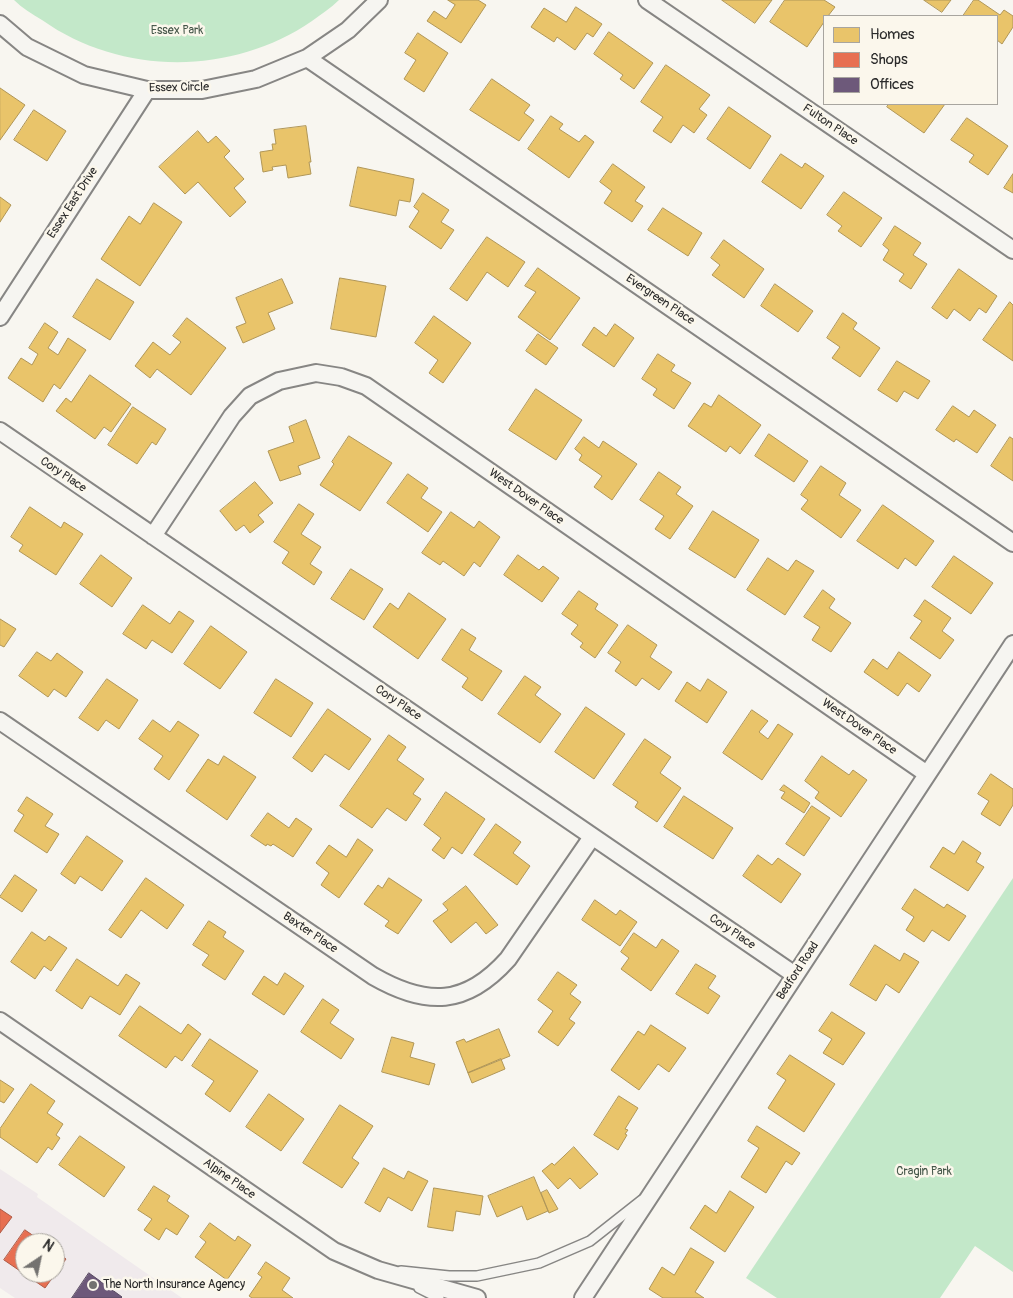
<!DOCTYPE html>
<html>
<head>
<meta charset="utf-8">
<style>
  body { margin:0 }
  #map { position:relative; width:1013px; height:1298px; overflow:hidden; background:#f8f6f0; font-family:Pangolin,sans-serif }
  canvas { display:block }
  .legend { position:absolute; left:823px; top:15px; width:175px; height:90px; box-sizing:border-box; background:#fbf7ec; border:1px solid #a8a59f; margin:0; padding:6px 9px; list-style:none; font-size:15px; color:#2b2b2b }
  .legend li { display:flex; align-items:center; gap:10px; height:25px }
  .legend b { width:25px; border:1px solid #a8a59f }
  .north { position:absolute; left:15px; top:1233px; width:50px; height:50px; box-sizing:border-box; background:#fbf7ec; border:1px solid #a8a59f; border-radius:50%; rotate:34deg; font-size:14px; font-weight:700; line-height:20px; text-align:center; color:#2b2b2b }
  .north::after { content:''; display:block; margin:auto; width:18px; height:22px; background:#737270; clip-path:polygon(50% 0,100% 100%,50% 72%,0 100%) }
</style>
</head>
<body>
<div id="map">
<canvas width="1013" height="1298"></canvas>
<ul class="legend">
<li><b style="height:14px;background:#e9c46a"></b>Homes</li>
<li><b style="height:14px;background:#e76f51"></b>Shops</li>
<li><b style="height:14px;background:#6d597a"></b>Offices</li>
</ul>
<div class="north">N</div>
</div>
<script>
const ctx = document.querySelector('canvas').getContext('2d');
ctx.lineJoin = 'round';
function paint(path, color) {
  ctx.fillStyle = color;
  ctx.fill(path, 'evenodd');
}
function stroke(path, color, width, dash) {
  ctx.strokeStyle = color;
  ctx.lineWidth = width;
  ctx.lineCap = dash ? 'butt' : 'round';
  ctx.setLineDash(dash || []);
  ctx.stroke(path);
}
function drawText(font, color, halo, rows, align = 'center') {
  ctx.font = font + ' Pangolin,sans-serif';
  ctx.lineWidth = 5;
  ctx.setLineDash([]);
  ctx.textBaseline = 'middle';
  ctx.strokeStyle = halo;
  ctx.fillStyle = color;
  for (const [text, x, y, turn = 0] of rows) {
    ctx.save();
    ctx.translate(x, y);
    ctx.rotate((+turn || 0) * Math.PI / 180);
    ctx.textAlign = isNaN(turn) ? turn : align;
    if (halo) ctx.strokeText(text, 0, 0);
    ctx.fillText(text, 0, 0);
    ctx.restore();
  }
}
const built = new Path2D(`
  M0 1169 38 1194 37 1197 182 1298H15L0 1288ZM25 1243H55V1273H25Z`);
const green = new Path2D(`
  M14 0H339C331 8 321 14 312 21 232 76 121 76 42 20 32 14 22 8 14 0Z
  M1013 878V1272L975 1246 940 1298H777L746 1278Z`);
const homes = new Path2D(`
  M448 0H478L486 5 461 43 427 21 434 11 446 19 455 5Z
  M722 0H772L755 23Z
  M785 0H824L835 7 828 16H824V22L807 47 770 22Z
  M924 0H951L942 12Z
  M974 0H978L1000 15 1004 10 1013 16V27L1002 44 997 40V16H963Z
  M576 7 602 24 593 37 587 33 575 50 557 37 554 42 531 27 544 8 566 22Z
  M609 32 653 63 634 89 620 79 623 75 594 54Z
  M418 33 448 53 424 92 404 79 416 60 405 53Z
  M666 65 710 95 699 109 707 115 694 133 683 125 671 143 653 131 663 117 641 102Z
  M492 79 530 105 524 113 534 120 519 141 470 110Z
  M0 88 25 105 0 140Z
  M889 104H945L924 133 887 107Z
  M729 107 771 136 750 169 707 139Z
  M34 110 66 131 47 161 14 140Z
  M551 116 563 124 559 129 579 142 585 135 594 142 569 178 528 149Z
  M967 118 1008 146 988 175 969 162 974 155 951 140Z
  M306 126 311 162H309L311 174 288 178 286 165 272 167 273 170 263 172 260 152 273 150 272 144H276L274 130Z
  M198 131 208 143 216 136 230 151 224 157 244 179 234 188 246 202 230 217 198 182 185 194 159 167Z
  M781 154 802 168 805 163 824 176 801 209 762 182Z
  M613 164 645 187 635 201 643 206 632 222 604 203 612 191 600 182Z
  M358 167 414 179 410 202 399 200 396 216 350 206Z
  M1013 174V193L1004 188Z
  M844 192 882 218 861 247 838 231 842 226 827 215Z
  M423 193 449 210 441 222 454 230 441 249 409 227 419 211 414 207Z
  M0 197 11 205 0 222Z
  M154 203 182 222 140 286 101 259 129 216 140 224Z
  M663 208 702 233 688 256 648 230Z
  M895 226 921 243 913 255 927 264 911 289 899 281 904 274 883 260 889 250 883 245Z
  M487 237 525 262 508 287 487 272 467 301 450 289Z
  M724 240 764 269 744 298 712 275 720 265 711 258Z
  M538 268 580 298 550 340 518 317 536 292 525 286Z
  M959 269 997 296 986 313 979 308 970 321 954 309 947 319 932 308Z
  M340 278 386 286 376 337 331 329Z
  M97 279 134 302 110 340 73 317Z
  M282 279 293 303 268 313 275 329 243 343 236 327 246 323 236 298Z
  M775 284 813 311 798 332 761 306Z
  M1010 302 1013 305V361L983 340Z
  M843 313 857 323 853 329 880 348 860 377 832 358 840 347 827 338Z
  M434 316 471 343 443 383 429 373 438 360 415 343Z
  M187 318 226 348 191 395 157 369 150 378 135 366 153 342 170 355 181 342 173 336Z
  M45 323 58 332 48 348 58 355 68 338 86 350 60 389 54 384 43 402 8 378 21 358 32 365 38 354 29 348Z
  M615 324 634 338 614 367 582 345 594 327 606 336Z
  M538 334 558 348 546 365 526 351Z
  M658 354 675 365 671 371 691 383 674 409 653 395 657 389 642 379Z
  M897 361 930 381 918 399 904 391 897 402 878 390Z
  M90 375 131 404 111 432 104 427 95 439 56 411 66 398 71 402Z
  M536 389 582 420 556 460 509 430Z
  M719 395 761 425 740 454 730 446 726 452 688 426 704 403 711 407Z
  M953 406 969 417 974 410 996 425 977 453 956 439 954 442 936 430Z
  M133 407 166 429 156 445 152 442 137 464 108 445Z
  M306 420 320 458 298 466 301 474 280 481 268 451 294 442 289 427Z
  M769 434 808 461 794 482 755 456Z
  M349 436 392 463 360 511 320 485 334 464 332 462Z
  M584 437 599 448 603 441 637 464 612 500 594 487 602 476 579 460 582 455 575 449Z
  M1010 437 1013 439V481L991 466Z
  M821 466 846 483 839 495 861 510 841 538 801 509 808 500 801 495Z
  M659 472 681 487 676 494 693 506 670 539 655 529 664 516 640 500Z
  M408 474 428 488 421 498 442 512 428 532 387 503Z
  M255 482 273 503 258 515 264 522 250 533 244 525 236 531 220 511Z
  M299 504 314 514 301 534 321 547 310 564 322 572 314 585 282 563 289 552 274 542Z
  M883 505 934 541 916 566 905 558 898 569 857 541Z
  M30 507 61 528 64 522 83 534 56 575 19 551 23 545 11 537Z
  M713 511 759 540 735 578 689 549Z
  M451 512 474 528 479 521 500 537 480 567 474 562 464 576 443 561 440 565 422 553Z
  M101 555 132 578 112 607 80 584Z
  M518 555 539 570 543 566 559 578 542 602 504 575Z
  M954 556 993 583 971 614 932 587Z
  M768 558 788 571 796 560 814 571 785 615 747 590Z
  M351 569 383 589 364 620 331 599Z
  M823 590 835 599 829 608 851 623 831 652 812 640 820 627 804 617Z
  M579 591 598 604 595 609 618 625 595 658 580 647 583 643 571 634 578 625 562 614Z
  M409 593 446 619 418 659 373 627 390 603 398 609Z
  M925 600 951 618 942 631 954 640 940 659 910 638 922 621 914 616Z
  M143 605 170 624 179 611 194 621 172 653 152 640 146 649 123 634Z
  M0 619 16 629 4 647 0 645Z
  M628 625 657 645 650 657 672 672 659 690 642 678 636 686 615 671 621 662 608 653Z
  M211 626 247 652 220 689 184 664Z
  M462 629 476 638 469 650 502 671 482 701 462 687 468 678 442 660Z
  M37 652 51 661 57 653 83 672 66 697 54 689 48 697 19 676Z
  M899 652 931 675 919 692 907 683 898 696 864 672 873 659 887 669Z
  M525 676 541 687 535 695 561 714 540 743 498 714Z
  M107 679 138 700 119 729 106 720 98 731 79 718Z
  M276 679 313 703 291 737 254 713Z
  M708 679 727 692 707 723 675 701 687 682 700 691Z
  M586 707 625 734 594 779 555 752Z
  M328 709 371 739 349 770 325 754 312 772 293 758Z
  M752 710 768 721 759 732 768 739 778 724 793 734 762 780 723 753Z
  M153 720 170 732 178 721 199 735 169 780 154 769 163 756 139 739Z
  M389 735 406 747 397 760 424 779 413 794 421 799 406 821 387 808 372 828 340 806Z
  M645 739 671 757 660 773 681 788 657 822 635 807 638 802 613 785Z
  M224 756 256 777 227 820 186 791 208 759 218 765Z
  M822 756 849 775 853 770 867 780 841 817 815 798 819 792 805 781Z
  M991 774 1013 789V805L1000 826 981 814 989 801 978 794Z
  M784 785 810 803 804 813 781 798 785 792 780 790Z
  M446 792 485 819 462 854 452 847 444 859 432 850 441 838 424 825Z
  M684 796 733 828 713 859 664 827Z
  M27 797 53 814 45 826 59 834 47 853 14 831 24 815 18 811Z
  M812 806 830 818 804 856 786 844Z
  M268 813 289 828 296 818 312 829 293 857 273 844 271 846 267 844 266 846 251 836Z
  M496 824 521 842 513 853 530 866 517 885 474 855Z
  M87 836 123 861 102 891 80 876 75 884 61 874Z
  M358 839 373 850 339 898 321 885 329 873 316 863 329 845 346 857Z
  M963 841 981 853 976 862 984 867 968 891 930 867 943 847 954 854Z
  M758 855 772 865 778 858 801 874 781 903 743 876Z
  M15 875 37 890 22 912 0 897Z
  M146 878 184 905 167 929 141 910 121 938 109 930Z
  M389 878 422 900 398 934 385 926 389 921 364 904 378 885 382 888Z
  M466 886 498 925 486 934 476 922 451 943 433 921 448 910 443 904Z
  M915 889 944 908 947 904 966 916 949 941 932 930 924 942 906 930 914 917 902 909Z
  M595 900 616 915 620 910 637 922 620 946 582 920Z
  M209 921 226 932 223 937 244 951 225 980 202 965 209 955 193 945Z
  M32 932 45 941 49 936 67 948 51 971 44 966 35 979 11 962Z
  M634 933 656 948 662 939 679 951 651 991 621 969 629 958 621 952Z
  M875 945 900 961 904 953 919 962 899 993 886 984 876 1001 850 985Z
  M77 959 118 986 126 974 140 983 120 1015 90 996 82 1009 56 991Z
  M696 964 716 976 708 988 720 996 708 1014 676 994Z
  M558 972 577 985 570 994 581 1002 569 1019 575 1023 558 1046 538 1032 553 1011 538 1000Z
  M285 973 304 986 284 1015 252 994 264 976 277 985Z
  M323 999 339 1010 330 1023 354 1039 341 1059 301 1032Z
  M140 1006 181 1034 188 1024 201 1034 182 1061 175 1056 166 1068 119 1036Z
  M832 1012 865 1033 843 1065 823 1053 832 1039 819 1031Z
  M651 1025 686 1048 669 1072 658 1064 639 1090 611 1070 638 1031 644 1035Z
  M499 1029 510 1056 468 1073 456 1042 464 1039 466 1042Z
  M392 1037 414 1043 410 1057 435 1064 429 1085 382 1072Z
  M210 1039 258 1071 230 1112 205 1094 214 1081 192 1066Z
  M790 1055 835 1084 804 1132 768 1108 786 1080 777 1074Z
  M501 1059 505 1069 472 1083 468 1073Z
  M0 1080 14 1089 4 1103 0 1101Z
  M31 1084 55 1101 47 1113 63 1124 56 1135 60 1138 52 1150 48 1147 37 1163 0 1137V1129Z
  M269 1094 304 1119 281 1151 246 1127Z
  M619 1096 638 1108 625 1129 628 1130 625 1134 627 1135 618 1150 594 1135Z
  M340 1105 373 1126 352 1158 359 1163 342 1188 303 1163Z
  M757 1126 800 1153 792 1165 786 1161 766 1193 741 1177 759 1148 748 1141Z
  M80 1136 125 1167 104 1197 59 1165Z
  M574 1147 598 1174 580 1189 570 1178 558 1189 542 1171 552 1163 554 1165Z
  M384 1168 404 1179 408 1171 428 1181 412 1211 388 1197 380 1212 365 1203Z
  M534 1177 548 1211 527 1220 522 1206 497 1217 488 1196Z
  M154 1186 170 1196 167 1201 189 1216 177 1235 166 1228 159 1240 144 1230 152 1219 138 1210Z
  M434 1188 483 1196 480 1215 456 1211 453 1231 428 1227Z
  M547 1190 558 1209 549 1213 541 1193Z
  M730 1191 754 1207 725 1252 690 1228 705 1205 716 1213Z
  M210 1223 235 1241 238 1236 251 1245 227 1280 195 1257 206 1242 200 1237Z
  M691 1248 714 1262 695 1292 704 1298H663L649 1289 662 1267 674 1275Z
  M266 1262 290 1278 282 1290 293 1298H252L249 1296 262 1277 258 1274Z`);
const shops = new Path2D(`
  M0 1209 12 1217 0 1233Z
  M25 1230 44 1243H25V1273H55V1251L66 1259 45 1288 4 1260Z`);
const offices = new Path2D(`
  M89 1273 122 1297 121 1298H72Z`);
const lane = new Path2D(`
  M401 1271 449 1276H477L539 1263 590 1241 642 1200
  M419 1288 439 1298`);
const street = new Path2D(`
  M647 0 1013 250
  M0 24 27 47 84 75 147 90H202L256 79 307 58 348 30 379 0
  M307 58 1013 543
  M0 317 147 90
  M0 431 795 975
  M153 536 232 416 250 396 279 381 316 373 341 377 366 386 927 774
  M0 721 373 976C427 1007 466 1006 508 959L592 837
  M0 1021 334 1251 378 1270 477 1298
  M583 1298 1013 644`);
const markers = [
  [93,1285,5,"#737270"]
];
const parkNames = [
  ["Essex Park",177,31],
  ["Cragin Park",924,1172]
];
const streetNames = [
  ["Essex Circle",179,88,-1],
  ["Fulton Place",830,125,34],
  ["Essex East Drive",73,203,-57],
  ["Evergreen Place",660,300,34],
  ["Cory Place",63,475,34],
  ["West Dover Place",526,497,35],
  ["Cory Place",398,703,34],
  ["West Dover Place",859,727,35],
  ["Cory Place",732,932,34],
  ["Baxter Place",310,933,34],
  ["Bedford Road",798,971,-57],
  ["Alpine Place",229,1179,35]
];
const poiNames = [
  ["The North Insurance Agency",103,1285]
];
paint(built, '#f0eaec');
paint(green, '#c3e8c9');
paint(homes, '#e9c46a');
stroke(homes, '#b09657', 1);
paint(shops, '#e76f51');
stroke(shops, '#af5b46', 1);
paint(offices, '#6d597a');
stroke(offices, '#594b62', 1);
stroke(lane, '#878684', 12);
stroke(street, '#878684', 20);
stroke(lane, '#f6f5f1', 9);
stroke(street, '#f6f5f1', 16);
for (const [x, y, r, color] of markers) {
  const dot = new Path2D();
  dot.arc(x, y, r, 0, 2 * Math.PI);
  ctx.fillStyle = color;
  ctx.fill(dot);
  stroke(dot, '#fbf7ec', 2);
}
drawText('12px', '#46574a', '#fbf7ec', parkNames);
drawText('12px', '#2b2b2b', '#fbf7ec', streetNames);
drawText('12px', '#2b2b2b', '#fbf7ec', poiNames, 'left');
</script>
</body>
</html>
